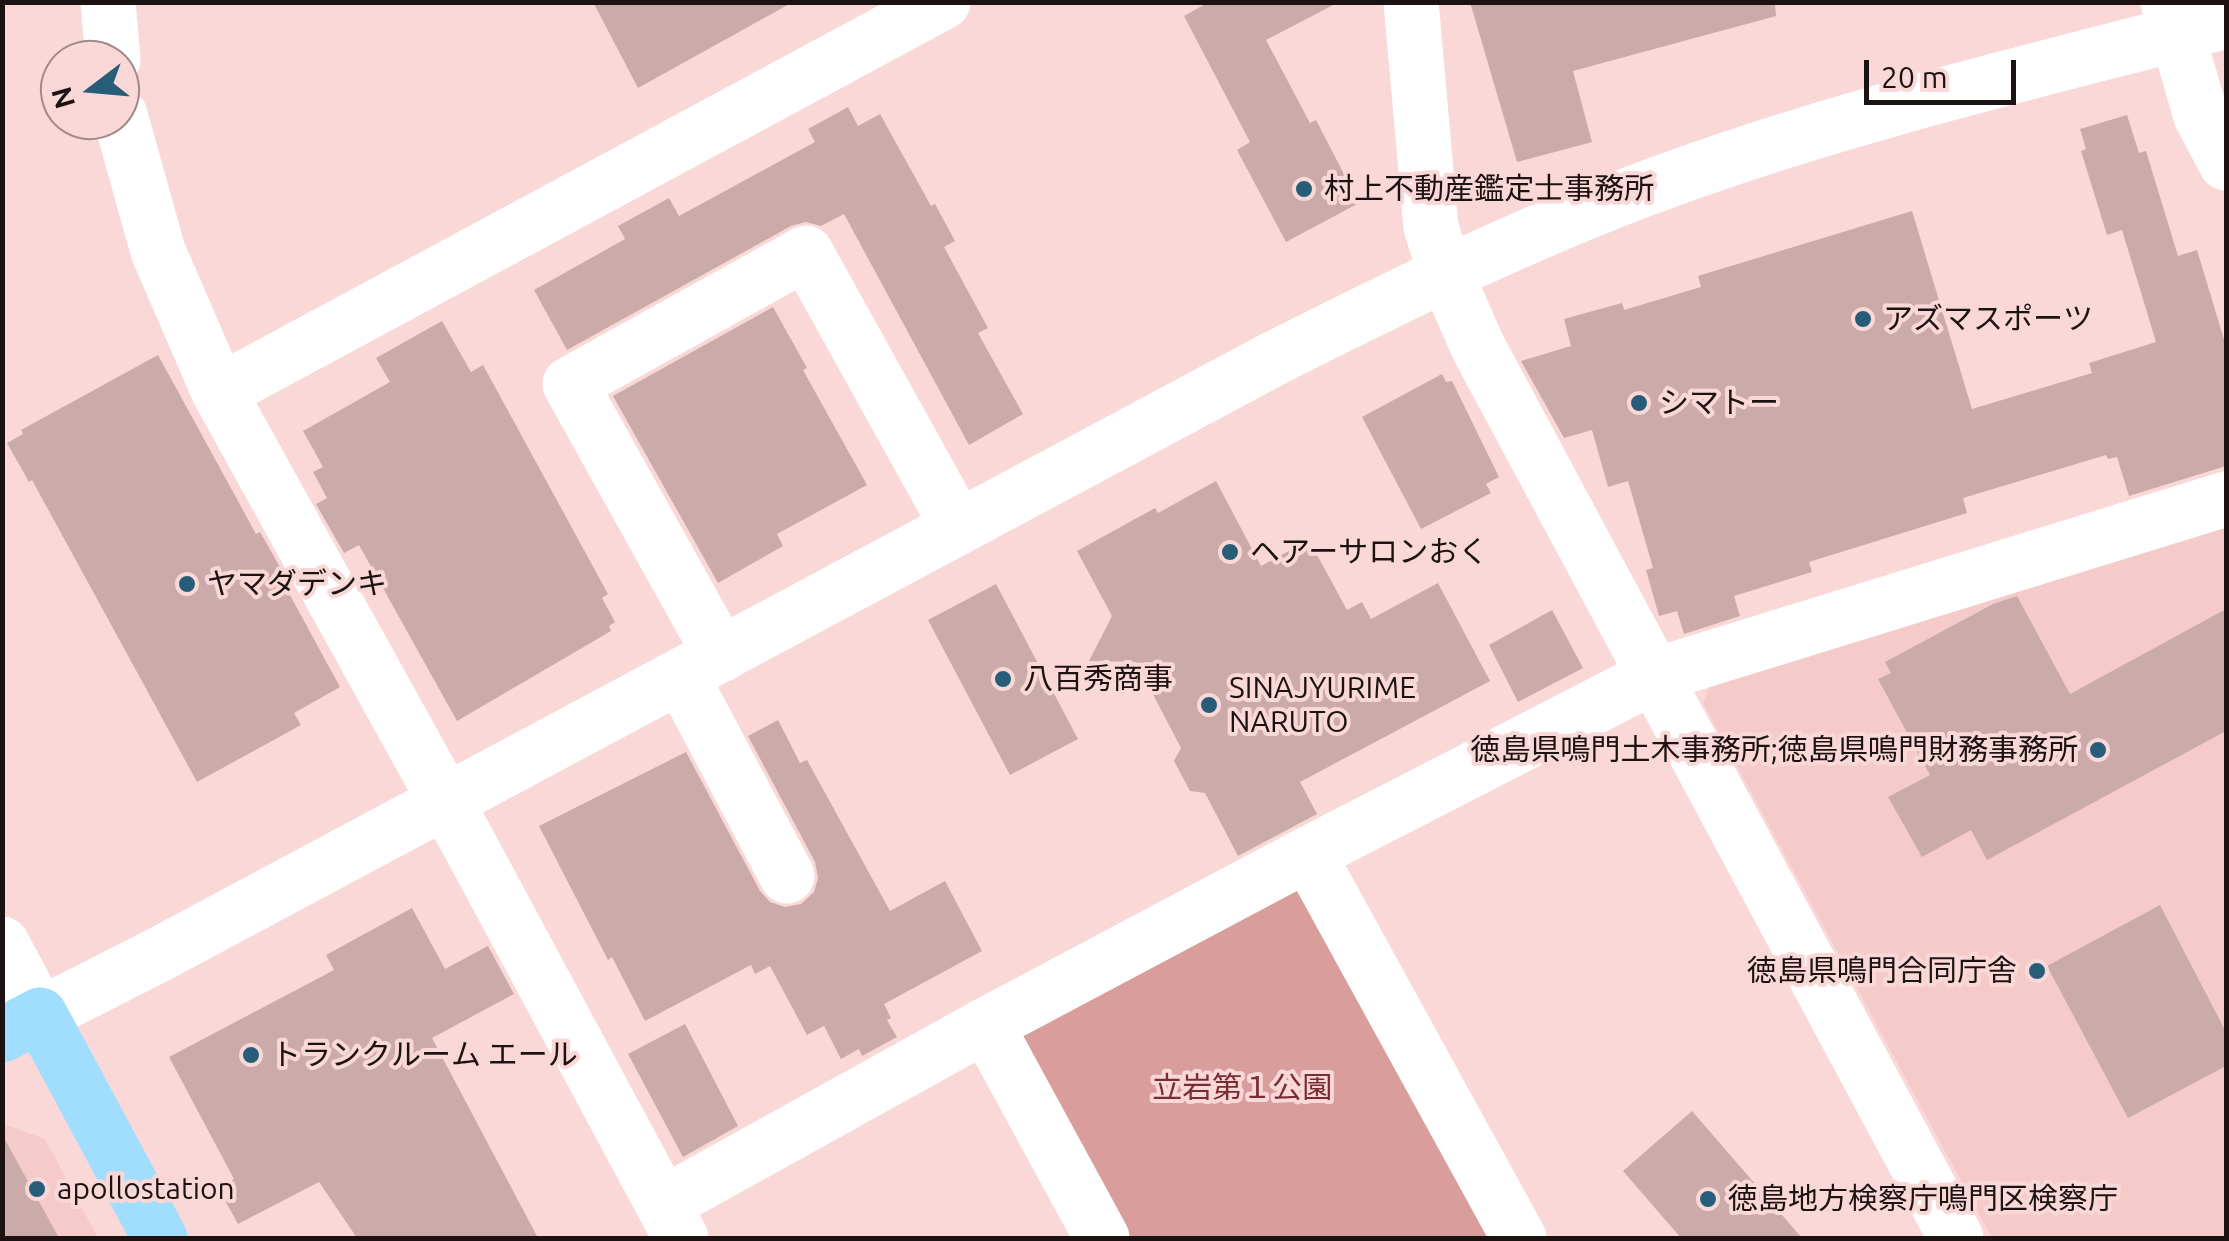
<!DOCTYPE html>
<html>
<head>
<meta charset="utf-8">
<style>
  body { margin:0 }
  #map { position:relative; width:2229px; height:1241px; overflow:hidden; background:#f9d8d7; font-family:Ubuntu,sans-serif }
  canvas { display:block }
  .frame { position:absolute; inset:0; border:5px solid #1d1212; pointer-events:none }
  .north { position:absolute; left:40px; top:40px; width:100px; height:100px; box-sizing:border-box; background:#f9d8d7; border:2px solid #a18988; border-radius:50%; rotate:254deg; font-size:28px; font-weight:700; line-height:40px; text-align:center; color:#1d1212 }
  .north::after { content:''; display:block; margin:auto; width:35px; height:45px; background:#285d79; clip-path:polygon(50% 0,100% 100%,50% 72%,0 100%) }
  .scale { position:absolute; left:1864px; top:60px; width:152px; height:45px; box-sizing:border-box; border:5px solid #1d1212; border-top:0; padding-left:12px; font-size:30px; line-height:35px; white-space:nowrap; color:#1d1212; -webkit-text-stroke:8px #f9d8d7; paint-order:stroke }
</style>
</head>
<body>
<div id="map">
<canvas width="2229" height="1241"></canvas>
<div class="frame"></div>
<div class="north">N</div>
<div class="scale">20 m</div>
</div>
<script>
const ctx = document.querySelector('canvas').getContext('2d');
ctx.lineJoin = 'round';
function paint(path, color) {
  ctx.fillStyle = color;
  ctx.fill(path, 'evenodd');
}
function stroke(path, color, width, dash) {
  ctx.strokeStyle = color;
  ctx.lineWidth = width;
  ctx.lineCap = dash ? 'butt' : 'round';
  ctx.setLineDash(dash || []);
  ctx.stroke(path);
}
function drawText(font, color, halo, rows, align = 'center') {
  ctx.font = font + ' Ubuntu,"Noto Sans JP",sans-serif';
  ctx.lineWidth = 8;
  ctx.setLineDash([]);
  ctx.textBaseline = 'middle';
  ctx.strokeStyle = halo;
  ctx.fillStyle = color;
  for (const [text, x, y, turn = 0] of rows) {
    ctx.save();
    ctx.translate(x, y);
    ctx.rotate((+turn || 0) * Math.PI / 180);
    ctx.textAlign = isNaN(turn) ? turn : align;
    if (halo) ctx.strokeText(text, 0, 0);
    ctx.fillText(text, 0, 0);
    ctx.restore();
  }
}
const built = new Path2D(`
  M2226 524V1238H1992L1703 703 1713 678Z
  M3 1124 45 1139 98 1238H3Z`);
const green = new Path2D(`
  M1304 887 1494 1238H1127L1018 1036Z`);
const building = new Path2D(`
  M593 2H793L638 88Z
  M1209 2H1339L1266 40 1310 123 1316 120 1359 203 1286 242 1237 150 1250 142 1184 16Z
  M1470 2H1775L1776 16 1573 71 1592 142 1517 162Z
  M848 107 858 126 880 114 931 206 935 204 955 241 944 247 988 328 978 333 1023 414 969 445 844 214 821 226 806 222 791 226 567 350 534 290 625 239 618 226 669 198 679 216 815 142 808 129Z
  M2127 115 2139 153 2146 151 2178 256 2197 250 2226 346V466L2129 496 2117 457 2108 459 2106 455 1963 498 1967 513 1809 562 1812 572 1734 596 1740 616 1684 634 1677 611 1659 616 1646 570 1653 568 1628 481 1608 487 1592 430 1564 438 1521 361 1571 346 1564 319 1622 303 1624 310 1701 287 1698 276 1912 211 1972 409 2092 373 2089 363 2156 342 2122 230 2107 235 2081 151 2086 149 2080 129Z
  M773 307 807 368 803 370 867 485 777 534 783 546 718 583 613 396Z
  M442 321 471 372 483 365 608 594 602 598 615 622 609 626 611 631 457 721 359 545 344 553 316 504 327 498 313 472 323 467 303 431 390 382 376 358Z
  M158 355 256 534 260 532 289 583 285 586 340 687 294 713 301 725 197 782 32 480 29 482 7 443 23 434 21 430Z
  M1442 374 1446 382 1452 381 1499 477 1486 484 1491 493 1421 529 1362 417Z
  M1216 481 1261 566 1309 540 1347 610 1362 602 1371 619 1438 583 1490 681 1300 782 1317 814 1238 856 1205 793 1190 791 1174 761 1181 748 1136 662 1089 661 1112 616 1077 551 1155 508 1158 513Z
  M996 584 1078 739 1010 775 928 620Z
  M2017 596 2070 694 2226 609V731L1987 860 1971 830 1922 857 1888 797 1930 775 1878 679 1891 673 1885 662 1993 604Z
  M1552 610 1583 668 1518 702 1489 645Z
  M778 720 800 763 807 760 890 911 945 881 982 951 884 1004 891 1018 887 1020 897 1037 862 1056 859 1049 841 1059 824 1026 807 1035 770 966 755 974 751 965 645 1021 612 957 608 960 539 826 686 752 760 891 770 902 785 907 801 904 814 892 818 878 815 862 748 736Z
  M2160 905 2226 1032V1066L2128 1118 2047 966Z
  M412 908 445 969 488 946 514 994 432 1038 538 1238H357L319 1182 238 1224 218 1188 234 1179 169 1057 334 970 326 955Z
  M685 1024 738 1126 683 1157 628 1054Z
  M1692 1111 1802 1238H1681L1623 1171Z
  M2 1134 59 1238H2Z`);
const minor = new Path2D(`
  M108 2 113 60
  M1411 2 1431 227 1445 272 1478 347 1956 1238
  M2168 2 2201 116 2226 163
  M120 115 158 251 219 392 468 842 681 1238
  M219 392 943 2
  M721 655 570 384 806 253 958 527
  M681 676 787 876
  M1308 854 1519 1238
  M2 944 40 1015 160 954 1273 359C1406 292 1539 226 1680 176 1858 112 2044 69 2226 21
  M986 1025 1102 1238
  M663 1204 986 1025 1308 854 1656 675 2226 499`);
const major = new Path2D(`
  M2 1035 40 1015 160 1238`);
const markers = [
  [1304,189,10,"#285d79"],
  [1863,319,10,"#285d79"],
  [1639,403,10,"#285d79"],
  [1230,552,10,"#285d79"],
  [187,584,10,"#285d79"],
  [1003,679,10,"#285d79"],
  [1209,705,10,"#285d79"],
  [2098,750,10,"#285d79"],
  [2037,971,10,"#285d79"],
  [251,1055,10,"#285d79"],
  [37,1189,10,"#285d79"],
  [1708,1199,10,"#285d79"]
];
const poiNames = [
  ["村上不動産鑑定士事務所",1324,189],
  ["アズマスポーツ",1883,319],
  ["シマトー",1659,403],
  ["ヘアーサロンおく",1250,552],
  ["ヤマダデンキ",207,584],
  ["八百秀商事",1023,679],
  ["SINAJYURIME",1229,688],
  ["NARUTO",1229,722],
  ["徳島県鳴門土木事務所;徳島県鳴門財務事務所",2078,750,"right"],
  ["徳島県鳴門合同庁舎",2017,971,"right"],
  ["トランクルーム エール",271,1055],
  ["apollostation",57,1189],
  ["徳島地方検察庁鳴門区検察庁",1728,1199]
];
const parkNames = [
  ["立岩第１公園",1242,1088]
];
paint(built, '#f5cbca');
paint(green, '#d99e9c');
paint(building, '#cbabaa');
stroke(minor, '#fff', 55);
stroke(major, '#a0ddfe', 55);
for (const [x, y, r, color] of markers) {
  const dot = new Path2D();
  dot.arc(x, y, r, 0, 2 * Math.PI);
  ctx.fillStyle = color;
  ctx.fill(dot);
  stroke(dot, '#f9d8d7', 4);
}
drawText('30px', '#1d1212', '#f9d8d7', poiNames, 'left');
drawText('30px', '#792d31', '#f9d8d7', parkNames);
</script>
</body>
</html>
